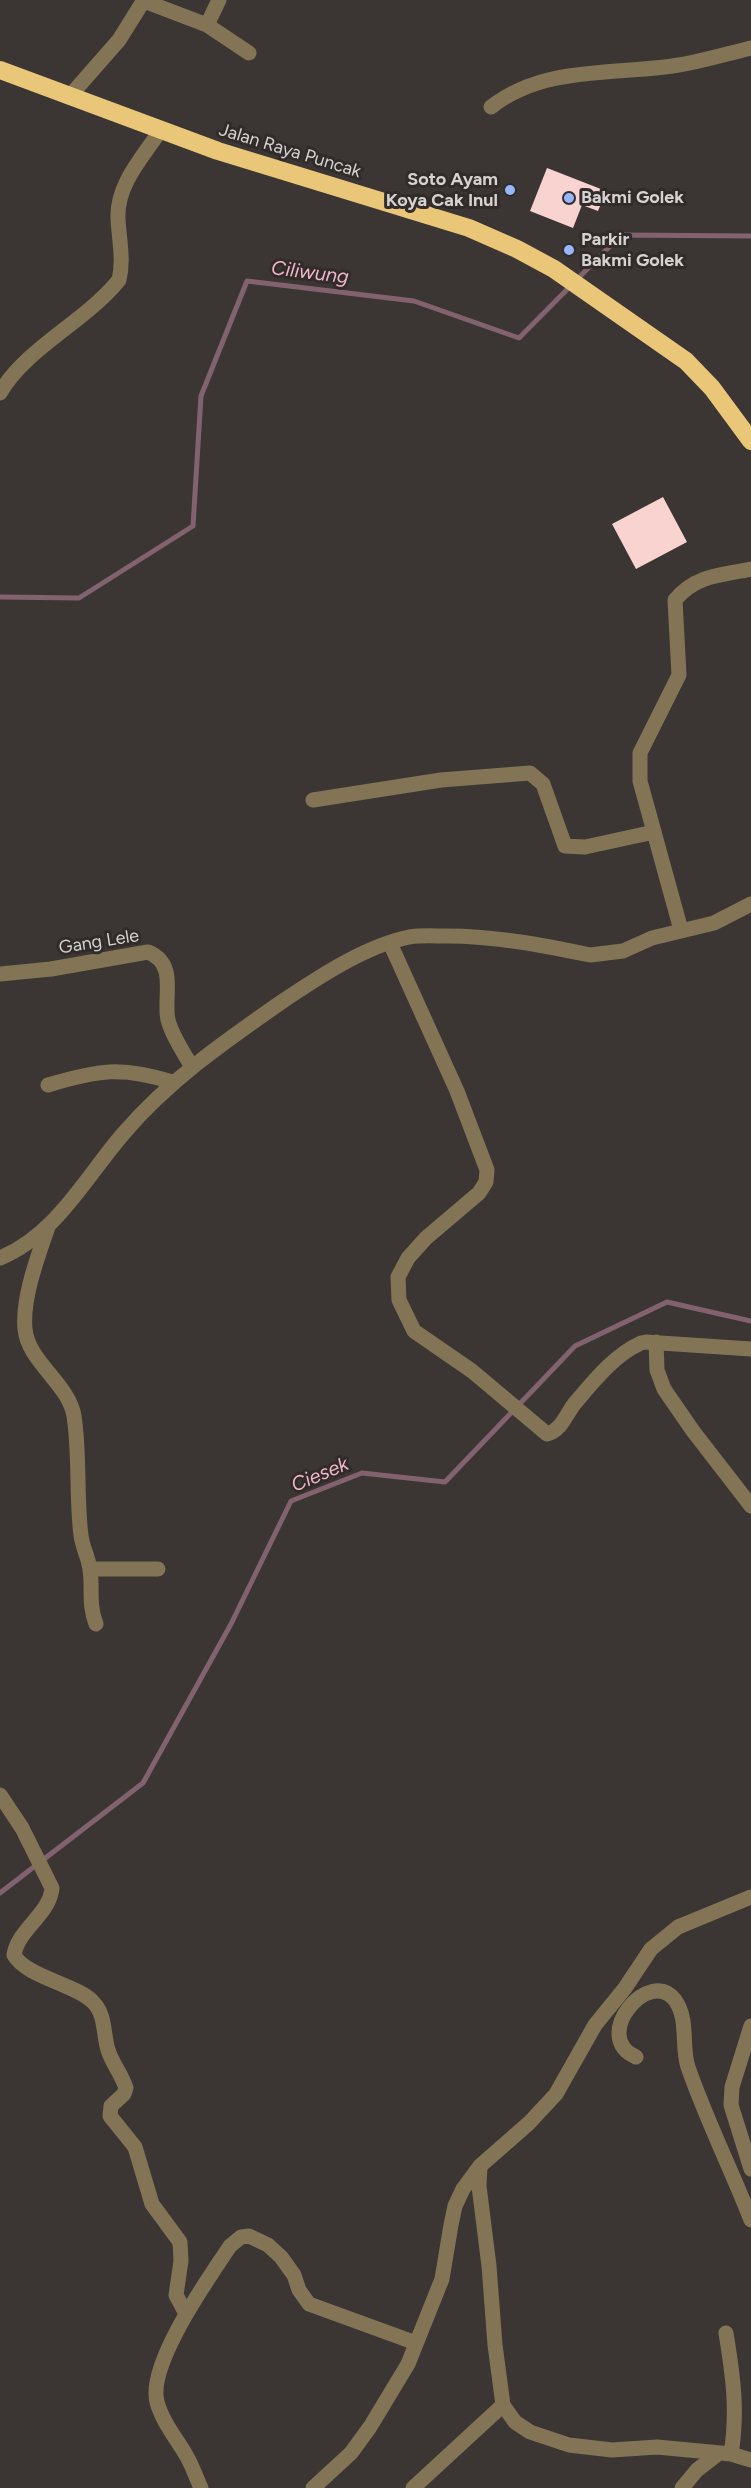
<!DOCTYPE html>
<html>
<head>
<meta charset="utf-8">
<style>
  body { margin:0 }
  canvas { display:block; background:#3b3633 }
</style>
</head>
<body>
<canvas width="751" height="2488"></canvas>
<script>
const ctx = document.querySelector('canvas').getContext('2d');
ctx.lineJoin = 'round';
function stroke(path, color, width, dash) {
  ctx.strokeStyle = color;
  ctx.lineWidth = width;
  ctx.lineCap = dash ? 'butt' : 'round';
  ctx.setLineDash(dash || []);
  ctx.stroke(path);
}
function paint(path, color) {
  ctx.fillStyle = color;
  ctx.fill(path, 'evenodd');
}
function drawText(font, color, halo, rows, align = 'center') {
  ctx.font = font + ' Figtree,sans-serif';
  ctx.lineWidth = 6;
  ctx.setLineDash([]);
  ctx.textBaseline = 'middle';
  ctx.strokeStyle = halo;
  ctx.fillStyle = color;
  for (const [text, x, y, turn = 0] of rows) {
    ctx.save();
    ctx.translate(x, y);
    ctx.rotate((+turn || 0) * Math.PI / 180);
    ctx.textAlign = isNaN(turn) ? turn : align;
    if (halo) ctx.strokeText(text, 0, 0);
    ctx.fillText(text, 0, 0);
    ctx.restore();
  }
}
const stream = new Path2D(`
  M0 597 79 598 193 526 201 396 247 281 414 301 519 338 621 235 751 236
  M0 1893 143 1783 231 1624 291 1501 362 1473 445 1482 575 1346 667 1302 751 1321`);
const building = new Path2D(`
  M547 168 606 191 598 211 582 205 573 228 530 211Z
  M663 497 687 542 636 569 612 524Z`);
const minor = new Path2D(`
  M144 1 207 25 249 53
  M207 25 219 0
  M69 97 119 40 144 0
  M491 107C541 68 605 74 665 67 694 64 722 55 751 48
  M0 393C25 349 86 321 119 280 124 260 119 239 118 219 116 185 143 157 160 131
  M313 800 441 780 530 773 543 784 565 846 585 847 654 832
  M681 930 640 781V753L679 675 675 600C695 575 722 575 751 569
  M390 943 457 1091 487 1170 486 1182 479 1193 426 1238 408 1258 398 1277 399 1300 414 1331 472 1371 547 1434C562 1430 566 1414 575 1403 593 1382 614 1355 641 1343L646 1342 751 1349
  M0 974 51 969 148 952C178 964 163 996 168 1020 172 1036 184 1053 192 1067
  M48 1085C98 1070 122 1066 172 1082
  M48 1227C38 1256 22 1298 25 1329 28 1362 69 1384 74 1416 80 1454 76 1495 81 1535 82 1547 89 1558 90 1570 93 1589 88 1603 96 1624
  M0 1258C57 1234 85 1178 123 1134 168 1081 224 1042 280 1003 317 978 365 946 409 937 421 935 434 936 446 936 495 936 542 945 590 955L623 951 652 938 714 923 751 904
  M656 1342 657 1370 664 1389 693 1431 751 1506
  M90 1569H158
  M0 1795 22 1828 52 1888C50 1914 18 1929 14 1955 26 1977 78 1985 93 2002 106 2015 103 2034 108 2050 112 2063 122 2075 126 2088L124 2094 111 2106 110 2116 135 2147 152 2204 180 2242 181 2261 176 2295 186 2314
  M751 2026 732 2087 731 2105 751 2169
  M636 2057C590 2037 649 1966 675 2000 689 2020 681 2046 688 2067 706 2119 731 2169 751 2220
  M480 2166 479 2186 489 2266 495 2345 503 2405 515 2422 530 2432 569 2445 612 2450 657 2447 731 2454C738 2411 733 2376 726 2333
  M731 2454 751 2460
  M201 2488C196 2477 192 2465 186 2455 176 2438 162 2421 157 2402 147 2364 209 2278 230 2246L241 2237 249 2236 268 2245 281 2257 294 2275 299 2290 309 2304 416 2343
  M313 2488 351 2453 370 2427 408 2364 442 2279 451 2225 455 2206 463 2189 480 2166 529 2123 556 2094 595 2025 625 1988 651 1949 678 1927 751 1897
  M413 2488 503 2405
  M682 2488 697 2470 719 2453`);
const highway = new Path2D(`
  M0 70 218 151 469 228 517 249 554 269 686 361 712 388 751 441`);
const markers = [
  [510,190,6,"#97b6fd"],
  [569,198,6,"#97b6fd"],
  [569,250,6,"#97b6fd"]
];
const streetNames = [
  ["Jalan Raya Puncak",290,151,17],
  ["Gang Lele",99,942,-9]
];
const poiNames = [
  ["Soto Ayam",498,180,"right"],
  ["Koya Cak Inul",498,201,"right"],
  ["Bakmi Golek",581,198],
  ["Parkir",581,240],
  ["Bakmi Golek",581,261]
];
const waterNames = [
  ["Ciliwung",310,273,7],
  ["Ciesek",320,1475,-23]
];
stroke(stream, '#82626e', 5);
paint(building, '#f9d3cf');
stroke(minor, '#837456', 15);
stroke(highway, '#eac679', 18);
for (const [x, y, r, color] of markers) {
  const dot = new Path2D();
  dot.arc(x, y, r, 0, 2 * Math.PI);
  ctx.fillStyle = color;
  ctx.fill(dot);
  stroke(dot, '#312c2a', 2);
}
drawText('18px', '#d5d2d1', '#312c2a', streetNames);
drawText('bold 18px', '#d5d2d1', '#312c2a', poiNames, 'left');
drawText('italic 20px', '#f0b5ca', '#312c2a', waterNames);
</script>
</body>
</html>
